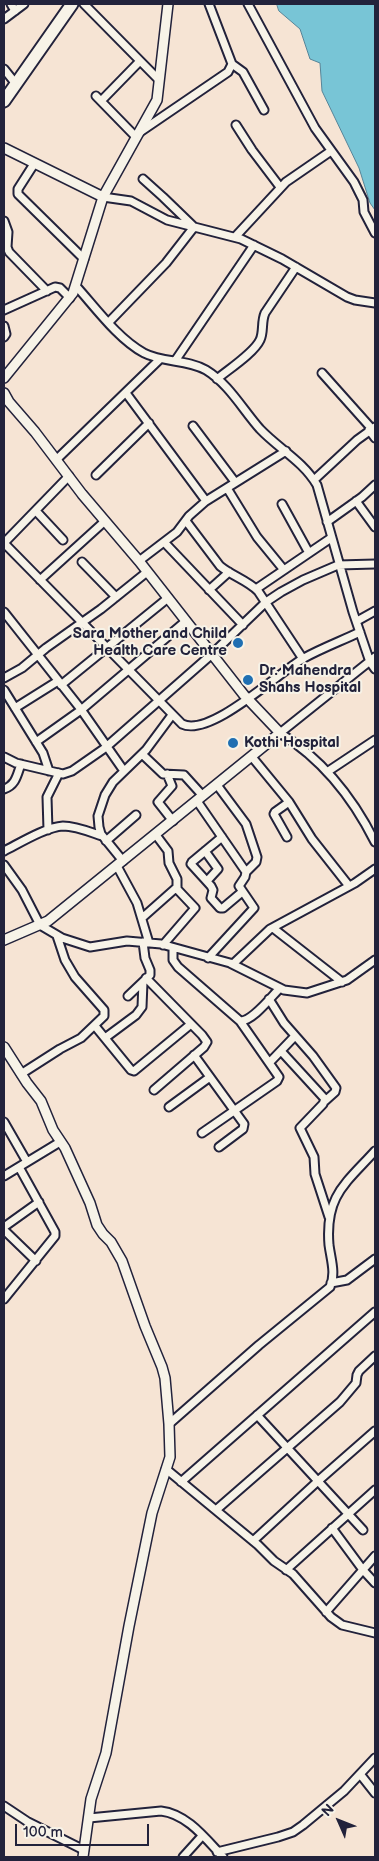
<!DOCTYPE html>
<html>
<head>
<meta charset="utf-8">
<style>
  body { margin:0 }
  #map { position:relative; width:379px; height:1861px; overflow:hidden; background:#f6e4d4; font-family:"Balsamiq Sans",sans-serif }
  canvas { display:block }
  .frame { position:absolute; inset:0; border:5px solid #22223b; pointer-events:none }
  .north { position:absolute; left:314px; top:1796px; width:50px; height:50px; -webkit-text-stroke:4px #f7f3e8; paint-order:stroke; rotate:314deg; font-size:14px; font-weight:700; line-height:20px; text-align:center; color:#22223b }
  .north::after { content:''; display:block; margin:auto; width:18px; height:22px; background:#22223b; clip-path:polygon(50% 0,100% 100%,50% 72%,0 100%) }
  .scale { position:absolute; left:15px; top:1824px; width:134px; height:22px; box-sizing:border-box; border:2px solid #22223b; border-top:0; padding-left:6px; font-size:15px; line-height:18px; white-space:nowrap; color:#22223b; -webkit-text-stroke:4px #f7f3e8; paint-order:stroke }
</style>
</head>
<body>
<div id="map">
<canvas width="379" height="1861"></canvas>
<div class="frame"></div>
<div class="north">N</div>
<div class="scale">100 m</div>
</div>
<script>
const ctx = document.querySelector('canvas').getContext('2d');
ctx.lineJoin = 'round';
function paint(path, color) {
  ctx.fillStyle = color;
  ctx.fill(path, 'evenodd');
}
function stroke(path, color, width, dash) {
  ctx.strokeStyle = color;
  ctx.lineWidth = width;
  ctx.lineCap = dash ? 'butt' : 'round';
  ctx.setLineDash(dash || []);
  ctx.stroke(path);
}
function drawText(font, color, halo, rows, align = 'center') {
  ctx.font = font + ' "Balsamiq Sans",sans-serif';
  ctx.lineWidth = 4;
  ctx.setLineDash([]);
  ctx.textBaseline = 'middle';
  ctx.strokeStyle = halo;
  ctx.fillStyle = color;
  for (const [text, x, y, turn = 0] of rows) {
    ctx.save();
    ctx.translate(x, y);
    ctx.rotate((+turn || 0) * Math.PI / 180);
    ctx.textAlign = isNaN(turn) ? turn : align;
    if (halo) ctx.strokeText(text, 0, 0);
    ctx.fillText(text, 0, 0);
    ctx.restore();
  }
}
const water = new Path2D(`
  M277 4H375V210L370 203 359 168 322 91 320 63 310 59 300 29 279 11Z`);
const minor = new Path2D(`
  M11 4 15 11
  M84 4 159 80
  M248 4 315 128 354 182 363 200 364 212 375 233
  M4 19 24 4
  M232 64 243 72 264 110
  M4 69 16 84
  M96 96 136 137
  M101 101 140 61
  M236 125 252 150 280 187
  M140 132 228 72 232 64 209 4
  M34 164 18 189V194L84 259
  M103 197 131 201 167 220 241 239 282 259 347 297 355 300 375 303
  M4 221 8 232 7 247 9 252 47 291
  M235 237 286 182 331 151
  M76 286C95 307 118 339 144 353 163 363 187 359 206 370 229 384 243 410 260 429 279 449 303 461 317 485L353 612 370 662 375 669
  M4 310 55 287 60 288 70 298
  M109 322 166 263 194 227 163 197 143 179
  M4 326 6 334 4 337
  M175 361 254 245
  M322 373 372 429
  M217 379C229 369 254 353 260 340 264 332 261 322 265 313L296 267
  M126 393 206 501
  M193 426 235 482
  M369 430 375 438
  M56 460 160 359
  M96 475 149 423
  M69 476 4 543 182 724C210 738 279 672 304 658 322 648 341 641 360 632
  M314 480 357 440 375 427
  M227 488 257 537 284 570
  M356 501 375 527
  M282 504 309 553
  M36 511 63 540
  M186 521 220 566C232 576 247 580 258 591L303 659
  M327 522 362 497 375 485
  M164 542 243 625
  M139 561 177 532 189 516 206 501 286 451
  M82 562 116 597
  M40 580 105 521
  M256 589 331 538
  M209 590 229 572
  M4 612 80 708 124 771
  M357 621 375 611
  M375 657 280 733C322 759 353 798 375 842
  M4 678 22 668 46 648 101 609 147 572
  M61 685 168 598
  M4 690 43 753 49 771
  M15 708 58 681
  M36 742 81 710 186 621
  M142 754 163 774 184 775 203 796
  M4 757 16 763 54 772 63 774 72 771 105 748 212 654 266 602 281 592 303 580 338 565 375 564
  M252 757 289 802 312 839 349 886
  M327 772 375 740
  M167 774 172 786 158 802 173 821
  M217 785 246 824 257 857 256 862 246 872
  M4 789C16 785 17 775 21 764
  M197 801 246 872 245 877 239 886 254 908 208 958
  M48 830 47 797 59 773
  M156 835 168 851 169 863 177 879V889L195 908 163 945
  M222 837 192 862 191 864 211 886 213 890 211 898 220 908H223L242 892
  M287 837 274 814 275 812 289 802
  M106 841 136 815
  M4 851C20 843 46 827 63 826 76 826 90 832 102 836
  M205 851 218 869 207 881
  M123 861 101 834 99 827 98 816 105 795 113 782 146 750 172 715
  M4 865 22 890 40 925 62 938 90 947 127 941 161 944 230 963 284 990 307 993 347 980 375 960
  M117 866 137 903 149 943
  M142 918 177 887
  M273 928 342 982
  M173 948V960L178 967 240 1021C252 1022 271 997 280 988
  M233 964 270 929 355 883 375 869
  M146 978 202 1035 207 1042 204 1047 154 1090
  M128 996 150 975V970L145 958 143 942
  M269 999 284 1023 313 1056 336 1088 335 1092 325 1101
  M95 1026 131 1070 134 1071 191 1024
  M105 1038 136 1015 142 1007 143 982
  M281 1051 325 1099 323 1104 300 1128 314 1157 315 1174 329 1217
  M194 1055 244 1124 243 1129 219 1147
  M270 1062 295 1036
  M21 1074 60 1049 81 1038 104 1016V1010L75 977 65 960 57 936
  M169 1107 210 1077
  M4 1122 27 1162
  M202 1133 277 1081 279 1077 240 1021
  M4 1176 60 1142
  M4 1227 39 1202
  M4 1230 36 1261
  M331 1283 347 1280 375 1259
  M4 1299 55 1236V1232L19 1167
  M257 1415 363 1530
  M169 1424 259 1345 330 1287C336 1273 331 1260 329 1245 325 1196 345 1184 375 1151
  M166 1469 258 1545 274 1561 293 1574 331 1617 342 1625 375 1633
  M181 1482 375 1312
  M216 1510 340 1402 356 1383 357 1375 359 1371 375 1356
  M332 1528 363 1570 375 1583
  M253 1541 318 1481 375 1431
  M286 1570 375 1490
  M326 1612 375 1556
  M360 1774 375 1793
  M4 1806 28 1822 84 1850
  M89 1818 161 1811C187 1814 205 1838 223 1857
  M217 1852 278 1837 293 1832 303 1825 344 1791 375 1758
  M183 1857 202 1836`);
const tertiary = new Path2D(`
  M4 148 103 197
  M4 378 73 293 103 197 157 100 168 4
  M4 393 9 402 35 432 82 494 139 561 244 695 280 733 48 921 4 940
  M4 1047 27 1083 41 1101 53 1130 65 1148 90 1203 97 1225 103 1234 111 1242 122 1261 145 1326 162 1367 165 1378 169 1424 170 1457 152 1513 129 1626 106 1753 91 1799 83 1857`);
const primary = new Path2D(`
  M4 101 72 4`);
const markers = [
  [238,643,6,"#1f6fb2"],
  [248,680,6,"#1f6fb2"],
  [233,743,6,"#1f6fb2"]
];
const poiNames = [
  ["Sara Mother and Child",227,634,"right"],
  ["Health Care Centre",227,651,"right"],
  ["Dr. Mahendra",259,671],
  ["Shahs Hospital",259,688],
  ["Kothi Hospital",244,743]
];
paint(water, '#78c5d6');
stroke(water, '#568498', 1);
stroke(minor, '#22223b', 11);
stroke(tertiary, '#22223b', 12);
stroke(primary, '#22223b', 15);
stroke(minor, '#f7f3e8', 7);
stroke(tertiary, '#f7f3e8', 9);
stroke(primary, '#f7f3e8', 11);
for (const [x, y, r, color] of markers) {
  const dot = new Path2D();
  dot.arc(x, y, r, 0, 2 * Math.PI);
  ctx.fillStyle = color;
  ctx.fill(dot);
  stroke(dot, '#f7f3e8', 2);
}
drawText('bold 15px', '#22223b', '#f7f3e8', poiNames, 'left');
</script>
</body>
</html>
